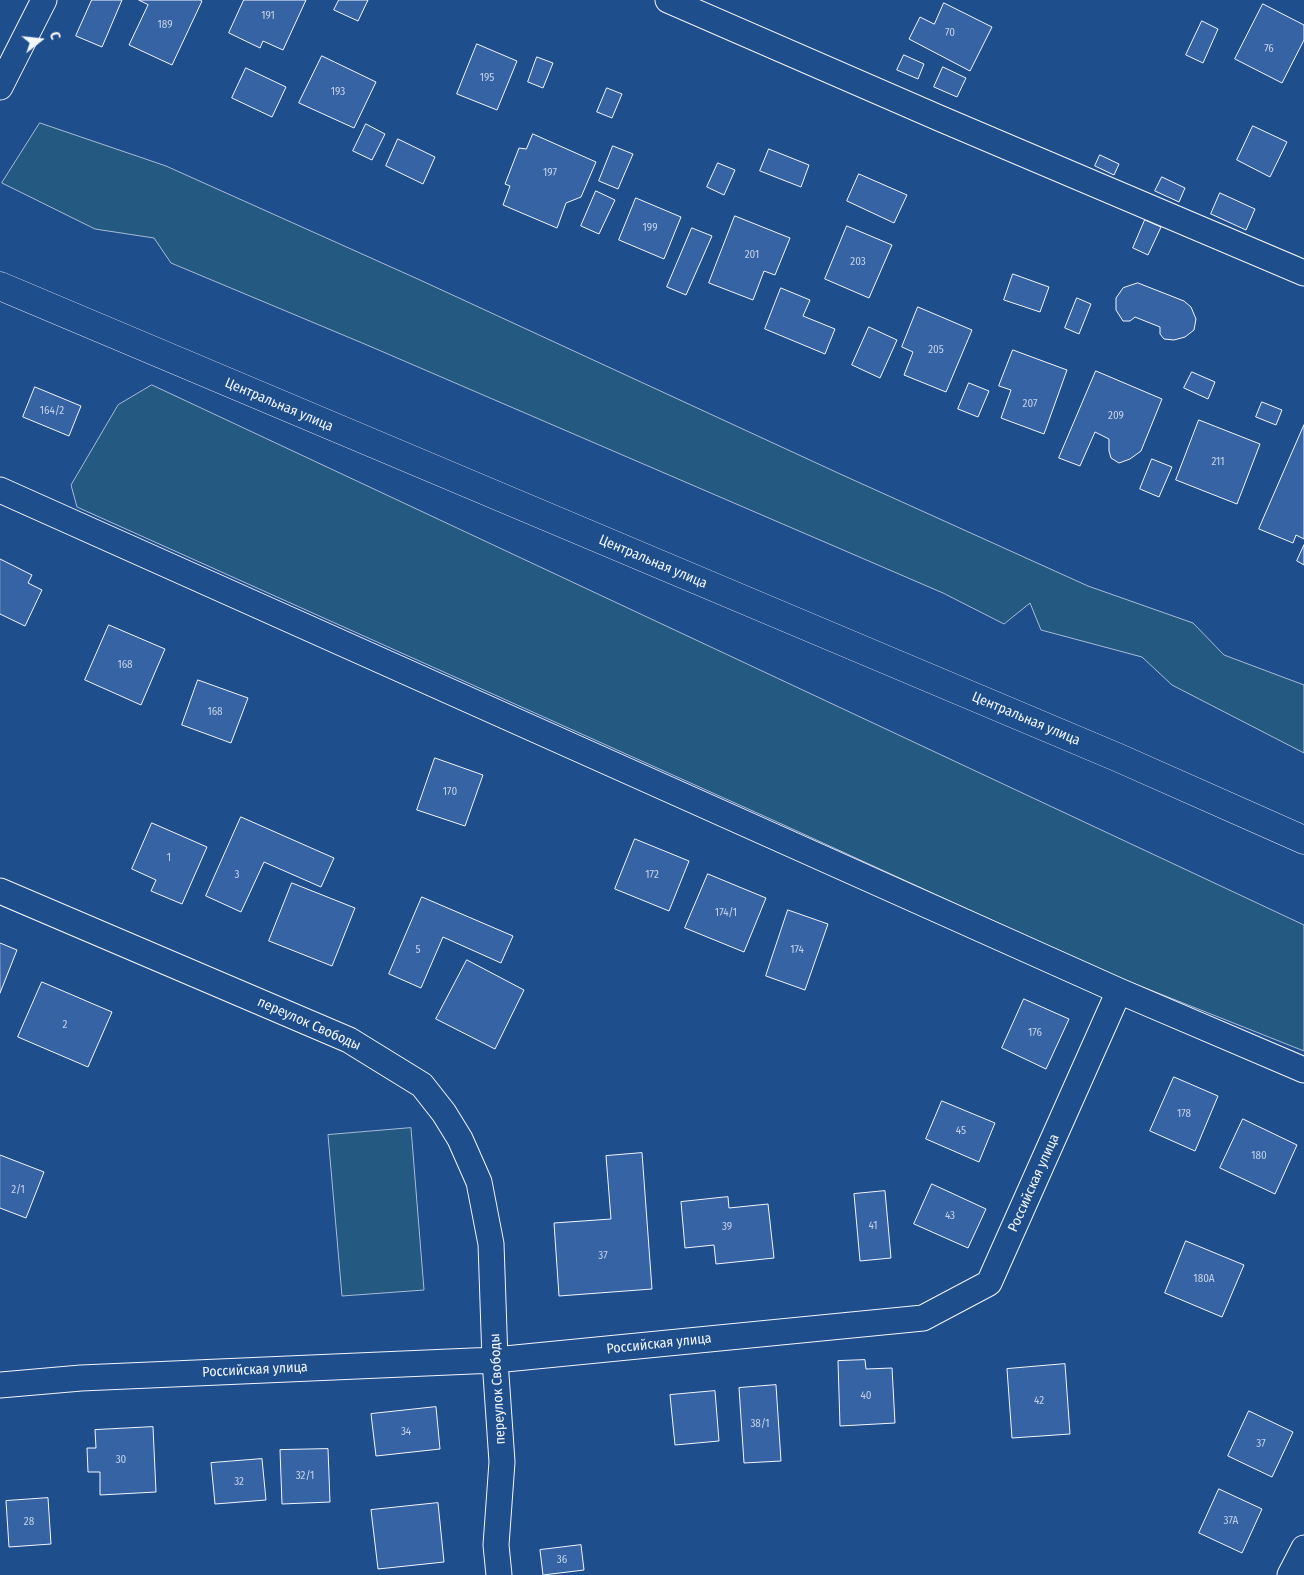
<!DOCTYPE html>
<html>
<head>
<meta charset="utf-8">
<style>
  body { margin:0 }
  #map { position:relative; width:1304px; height:1575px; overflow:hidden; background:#1f4e8c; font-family:"Fira Sans Condensed",sans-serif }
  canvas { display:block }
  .north { position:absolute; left:15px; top:15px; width:50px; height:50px; -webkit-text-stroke:4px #1f4e8c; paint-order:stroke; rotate:74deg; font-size:14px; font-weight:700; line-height:20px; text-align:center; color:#f2f6ff }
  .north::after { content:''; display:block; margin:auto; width:18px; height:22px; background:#f2f6ff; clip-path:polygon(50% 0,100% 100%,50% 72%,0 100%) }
</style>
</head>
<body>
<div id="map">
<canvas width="1304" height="1575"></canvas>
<div class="north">С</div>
</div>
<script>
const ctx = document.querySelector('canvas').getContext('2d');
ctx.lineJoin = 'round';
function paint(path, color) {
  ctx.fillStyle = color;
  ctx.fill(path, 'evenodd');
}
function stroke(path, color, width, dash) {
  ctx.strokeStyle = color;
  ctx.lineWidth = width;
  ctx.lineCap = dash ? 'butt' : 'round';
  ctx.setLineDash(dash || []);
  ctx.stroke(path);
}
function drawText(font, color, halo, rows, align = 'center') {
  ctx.font = font + ' "Fira Sans Condensed",sans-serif';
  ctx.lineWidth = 4;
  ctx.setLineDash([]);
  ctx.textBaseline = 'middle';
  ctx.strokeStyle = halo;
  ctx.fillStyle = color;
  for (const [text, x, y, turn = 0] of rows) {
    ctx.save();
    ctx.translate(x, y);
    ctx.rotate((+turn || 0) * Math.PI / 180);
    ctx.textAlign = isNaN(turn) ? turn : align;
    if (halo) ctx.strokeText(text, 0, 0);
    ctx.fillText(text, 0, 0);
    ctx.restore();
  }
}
const green = new Path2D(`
  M40 123 166 166 420 280 838 473 1088 586 1193 623 1224 655 1304 685V753L1172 685 1142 657 1041 630 1030 603 1004 624 943 593 367 345 171 263 154 238 95 229 2 183Z
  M152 385 1304 925V1051L1105 972 775 821 77 507 71 485 118 405Z
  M411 1128 424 1290 342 1296 328 1135Z`);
const building = new Path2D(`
  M92 0H122L102 47 76 36Z
  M139 0H200L202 1 172 65 129 45 148 5Z
  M244 0H306L283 50 263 41 260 48 229 33Z
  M339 0H368L358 21 334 10Z
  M944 3 992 27 970 71 909 39 920 17 934 24Z
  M1263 4 1304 25V40L1282 83 1235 59Z
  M1202 21 1218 29 1203 63 1186 55Z
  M477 44 517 61 497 110 457 94Z
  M904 55 924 64 918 79 897 70Z
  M322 56 376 82 354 128 299 103Z
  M537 57 553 63 543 88 528 82Z
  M943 67 966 78 957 97 934 87Z
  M246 68 286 87 272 117 232 98Z
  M607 88 622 94 612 118 597 112Z
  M366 124 385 134 372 160 353 151Z
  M1253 126 1287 142 1270 177 1237 160Z
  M533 134 596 162 581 197 566 203 557 228 503 205 510 186 505 184 519 148 526 149Z
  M398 139 435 157 423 184 386 166Z
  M613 146 633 154 618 189 599 181Z
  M769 149 809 165 801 187 760 171Z
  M1100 155 1119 164 1114 175 1095 166Z
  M718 163 735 170 724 195 707 187Z
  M859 174 907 195 894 223 847 201Z
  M1162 177 1185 188 1179 202 1155 191Z
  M596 191 615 200 599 234 581 226Z
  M1220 193 1255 209 1246 230 1211 214Z
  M636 198 681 217 664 259 619 240Z
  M735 216 790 238 775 275 764 271 753 300 709 283Z
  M1145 220 1161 227 1148 255 1133 248Z
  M847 226 892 245 869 298 825 279Z
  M692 228 712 236 686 295 667 287Z
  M1013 274 1049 287 1040 312 1004 300Z
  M1138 283 1184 301 1191 307 1196 319 1194 330 1185 337 1174 340 1164 339 1160 334V327L1135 317 1130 321H1123L1116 310V298L1123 288Z
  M781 288 810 300 803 316 835 329 825 354 765 329Z
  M1077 298 1091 304 1079 334 1065 328Z
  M918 307 972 330 946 392 904 375 913 352 902 347Z
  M869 327 897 340 880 378 852 365Z
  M1013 350 1067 370 1044 434 1001 418 1011 390 999 386Z
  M1096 371 1162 399 1141 451 1130 459 1119 463 1111 458 1109 451V439L1095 432 1080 466 1059 458Z
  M1192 372 1215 382 1208 399 1184 388Z
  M969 383 989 391 978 417 958 409Z
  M35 387 81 406 69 436 23 417Z
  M1262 402 1282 410 1276 425 1256 417Z
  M1199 420 1260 444 1237 504 1176 480Z
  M1304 425V539L1296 535 1293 543 1259 529Z
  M1152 459 1172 467 1159 497 1140 489Z
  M1304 545V565L1297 561Z
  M0 559 32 575 28 583 42 590 25 626 0 614Z
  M109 625 165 649 141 705 85 680Z
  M198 680 248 698 231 743 182 725Z
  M435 758 483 775 465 826 417 810Z
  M241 817 334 858 321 887 264 862 241 912 206 896Z
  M152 823 207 847 182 904 151 891 156 880 132 869Z
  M635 839 689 861 669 911 615 889Z
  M708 874 766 898 744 952 685 928Z
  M292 883 355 908 332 966 269 941Z
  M422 897 513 936 501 963 443 937 421 988 389 974Z
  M788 910 828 924 805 990 766 976Z
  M0 943 17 950 0 993Z
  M467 960 524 990 495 1049 436 1019Z
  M42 982 112 1012 88 1067 18 1037Z
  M1024 999 1069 1019 1046 1069 1002 1048Z
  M1174 1077 1218 1096 1195 1151 1150 1131Z
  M942 1101 995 1123 979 1162 926 1139Z
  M1243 1119 1297 1145 1275 1194 1220 1168Z
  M642 1153 652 1289 559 1296 554 1223 611 1219 606 1156Z
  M0 1155 44 1172 26 1218 0 1208Z
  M932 1184 986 1209 968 1248 914 1224Z
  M885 1191 891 1258 860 1261 854 1194Z
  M728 1197 729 1208 768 1204 774 1258 716 1264 714 1245 685 1248 681 1202Z
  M1186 1241 1244 1265 1222 1317 1165 1293Z
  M865 1360 866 1369 892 1368 895 1423 840 1426 838 1361Z
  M1065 1364 1070 1434 1012 1438 1007 1369Z
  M776 1385 781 1461 744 1463 739 1388Z
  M715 1391 719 1441 675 1445 670 1395Z
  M436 1407 440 1449 376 1456 371 1414Z
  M1249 1411 1293 1432 1272 1477 1228 1456Z
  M153 1427 156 1492 100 1495V1472H88L87 1448H96L95 1430Z
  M328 1449 330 1502 282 1504 280 1450Z
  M262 1459 266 1500 215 1504 211 1463Z
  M1219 1489 1262 1509 1242 1553 1199 1533Z
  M48 1498 51 1544 9 1547 6 1501Z
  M438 1503 444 1562 378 1569 371 1510Z
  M581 1545 584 1570 543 1575 540 1550Z`);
const street = new Path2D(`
  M668 0 939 118 1304 273
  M0 87 44 0
  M0 490 1119 991 1304 1070
  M0 891 349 1040 422 1085 444 1113 460 1139 479 1182 491 1244 495 1360 502 1462 496 1545 499 1575
  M0 1385 81 1378 495 1360 923 1318 989 1283 1119 991
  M1290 1575 1304 1548`);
const secondary = new Path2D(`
  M0 286 1119 758 1304 840`);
const numberNames = [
  ["191",268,16],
  ["189",165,25],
  ["70",950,33],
  ["76",1269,49],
  ["195",487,78],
  ["193",338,92],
  ["197",550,173],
  ["199",650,228],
  ["201",752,255],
  ["203",858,262],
  ["205",936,350],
  ["207",1030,404],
  ["164/2",52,411],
  ["209",1116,416],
  ["211",1218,462],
  ["168",125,665],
  ["168",215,712],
  ["170",450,792],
  ["1",169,858],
  ["3",237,875],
  ["172",652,875],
  ["174/1",726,913],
  ["5",418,950],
  ["174",797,950],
  ["2",65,1025],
  ["176",1035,1033],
  ["178",1184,1114],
  ["45",961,1131],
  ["180",1259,1156],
  ["2/1",18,1190],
  ["43",950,1216],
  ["41",873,1226],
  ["39",727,1227],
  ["37",603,1256],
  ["180А",1204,1279],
  ["40",866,1396],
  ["42",1039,1401],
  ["38/1",760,1424],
  ["34",406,1432],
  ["37",1261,1444],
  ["30",121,1460],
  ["32/1",305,1476],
  ["32",239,1482],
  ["37А",1231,1521],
  ["28",29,1522],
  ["36",562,1560]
];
const streetNames = [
  ["Центральная улица",279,405,23],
  ["Центральная улица",653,562,23],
  ["Центральная улица",1026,719,23],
  ["переулок Свободы",309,1024,24],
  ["Российская улица",1034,1183,-66],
  ["Российская улица",659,1344,-6],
  ["Российская улица",255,1370,-3],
  ["переулок Свободы",498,1389,-93]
];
paint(green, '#245a82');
stroke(green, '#a8bbd7', 1);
paint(building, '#3563a3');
stroke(building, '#f2f6ff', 1);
stroke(street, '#f2f6ff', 27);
stroke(secondary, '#f2f6ff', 29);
stroke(street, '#1f4e8c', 25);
stroke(secondary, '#1f4e8c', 28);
drawText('11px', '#c3d1e8', null, numberNames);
drawText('14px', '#f2f6ff', '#1f4e8c', streetNames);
</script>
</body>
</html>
